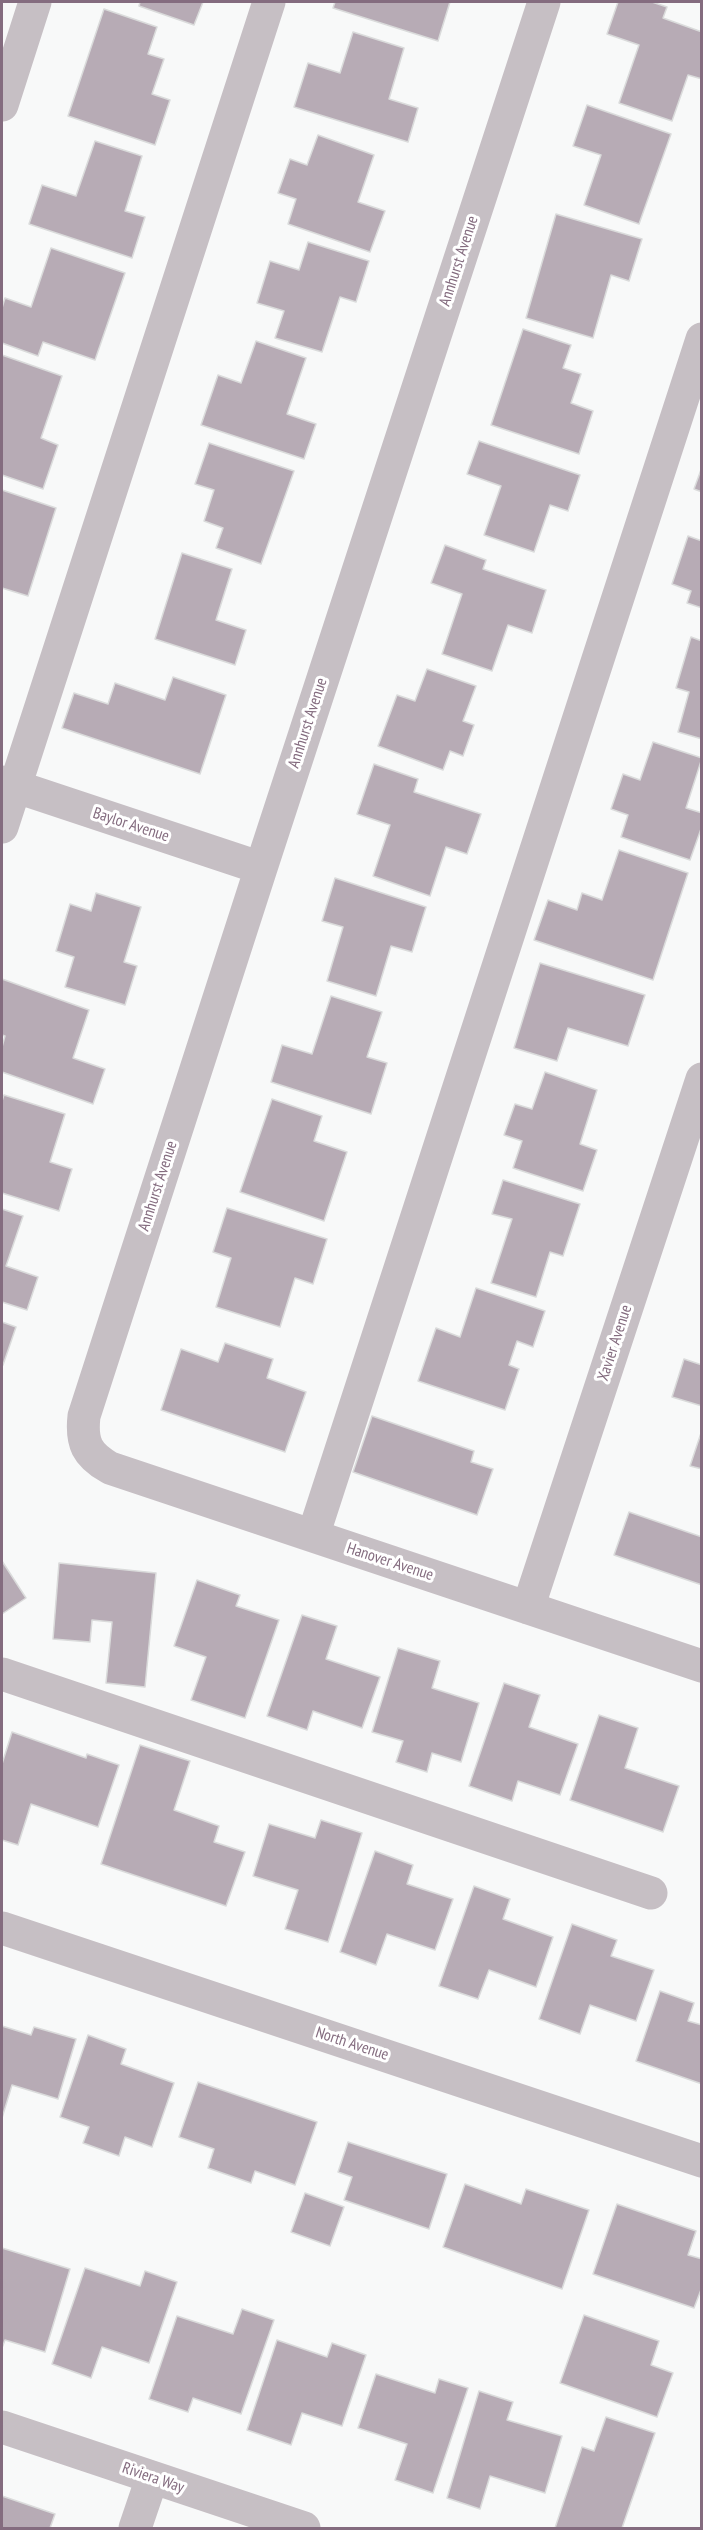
<!DOCTYPE html>
<html>
<head>
<meta charset="utf-8">
<style>
  body { margin:0 }
  #map { position:relative; width:703px; height:2530px; overflow:hidden; background:#f8f9f9; font-family:"PT Sans Narrow",sans-serif }
  canvas { display:block }
  .frame { position:absolute; inset:0; border:3px solid #846c7f; pointer-events:none }
</style>
</head>
<body>
<div id="map">
<canvas width="703" height="2530"></canvas>
<div class="frame"></div>
</div>
<script>
const ctx = document.querySelector('canvas').getContext('2d');
ctx.lineJoin = 'round';
function paint(path, color) {
  ctx.fillStyle = color;
  ctx.fill(path, 'evenodd');
}
function stroke(path, color, width, dash) {
  ctx.strokeStyle = color;
  ctx.lineWidth = width;
  ctx.lineCap = dash ? 'butt' : 'round';
  ctx.setLineDash(dash || []);
  ctx.stroke(path);
}
function drawText(font, color, halo, rows, align = 'center') {
  ctx.font = font + ' "PT Sans Narrow",sans-serif';
  ctx.lineWidth = 6;
  ctx.setLineDash([]);
  ctx.textBaseline = 'middle';
  ctx.strokeStyle = halo;
  ctx.fillStyle = color;
  for (const [text, x, y, turn = 0] of rows) {
    ctx.save();
    ctx.translate(x, y);
    ctx.rotate((+turn || 0) * Math.PI / 180);
    ctx.textAlign = isNaN(turn) ? turn : align;
    if (halo) ctx.strokeText(text, 0, 0);
    ctx.fillText(text, 0, 0);
    ctx.restore();
  }
}
const building = new Path2D(`
  M140 2H203L194 25 139 6Z
  M335 2H450L438 41 333 8Z
  M618 2H652L667 7 663 18 702 32V79L688 75 672 121 619 103 639 45 607 34Z
  M104 9 157 27 148 54 164 59 152 94 170 100 155 145 68 116Z
  M353 32 404 48 389 99 418 108 408 142 294 107 308 63 340 73Z
  M587 105 671 134 639 224 584 205 601 155 573 146Z
  M318 135 374 155 358 202 385 211 370 252 288 224 296 199 278 193 290 159 307 165Z
  M95 141 142 156 125 211 145 217 132 258 29 224 42 185 76 196Z
  M556 214 642 239 629 281 611 275 593 338 526 318Z
  M308 242 369 261 356 302 340 297 322 352 275 338 284 311 257 303 270 261 299 270Z
  M51 248 125 273 95 360 43 342 38 356 2 343V308L5 298 31 307Z
  M523 329 571 345 563 368 581 374 571 403 593 411 579 454 491 425Z
  M256 341 306 358 287 414 316 424 304 459 201 425 218 375 241 383Z
  M2 355 62 376 41 438 58 445 43 489 2 475Z
  M479 441 580 475 568 511 550 505 534 552 484 535 501 486 467 474Z
  M209 443 294 471 261 564 216 548 223 528 204 521 214 490 195 484Z
  M702 467V492L694 489Z
  M2 490 56 508 28 596 2 588Z
  M688 536 702 541V608L687 603 691 591 672 584Z
  M445 545 486 560 483 569 546 590 532 633 508 625 492 671 442 654 462 594 431 583Z
  M182 553 232 569 216 620 246 630 235 665 155 639Z
  M691 637 702 641V739L678 732 689 692 676 688Z
  M427 669 476 686 463 721 474 725 463 756 450 751 443 770 378 746 397 695 415 701Z
  M173 677 226 695 200 774 62 728 74 693 108 704 115 683 165 700Z
  M653 742 702 758 686 808 702 813V826L690 860 621 837 628 815 611 809 623 774 640 780Z
  M374 764 418 779 414 792 481 814 467 854 446 847 430 896 373 876 390 825 357 814Z
  M619 850 688 873 653 980 534 940 548 900 577 910 582 893 602 900Z
  M335 878 426 907 412 952 391 946 376 996 327 981 343 927 322 921Z
  M96 893 141 907 124 962 137 966 125 1005 65 987 74 957 56 951 70 904 91 911Z
  M540 963 645 995 628 1046 568 1028 557 1061 514 1048Z
  M2 979 89 1010 73 1058 105 1069 93 1104 2 1072V1047L5 1036 2 1035Z
  M331 996 382 1012 367 1057 387 1063 371 1114 271 1082 282 1045 312 1054Z
  M545 1072 597 1090 580 1144 597 1150 583 1191 513 1168 522 1141 504 1135 515 1104 532 1109Z
  M4 1095 65 1114 50 1162 72 1169 59 1211 2 1193V1101Z
  M272 1099 322 1116 314 1141 347 1152 324 1221 240 1192Z
  M503 1180 580 1204 563 1256 550 1252 536 1297 491 1283 512 1219 492 1214Z
  M227 1208 327 1239 313 1284 295 1278 280 1327 216 1307 231 1258 213 1252Z
  M2 1209 23 1216 6 1266 38 1277 27 1310 2 1302Z
  M476 1288 545 1311 533 1347 517 1341 509 1365 519 1369 505 1410 418 1381 436 1328 460 1337Z
  M2 1322 16 1327 3 1365 2 1364Z
  M225 1343 273 1359 267 1378 306 1392 285 1452 161 1410 181 1349 218 1362Z
  M684 1359 702 1365V1406L672 1397Z
  M372 1416 474 1451 471 1462 493 1469 477 1515 353 1472Z
  M702 1430V1469L690 1466Z
  M629 1512 702 1537V1585L614 1555Z
  M2 1561 26 1598 2 1614Z
  M59 1563 156 1573 145 1687 106 1683 112 1622 92 1620 90 1642 53 1639Z
  M197 1580 240 1595 236 1606 279 1620 245 1718 191 1700 206 1657 174 1646Z
  M302 1615 337 1626 326 1659 380 1677 362 1728 313 1711 307 1730 267 1716Z
  M398 1648 440 1661 432 1688 479 1703 461 1762 432 1753 427 1772 396 1762 403 1741 372 1732Z
  M504 1683 540 1695 529 1727 578 1744 560 1795 518 1781 512 1801 469 1786Z
  M599 1715 638 1728 625 1768 679 1786 663 1832 570 1800Z
  M12 1732 86 1758 87 1754 119 1765 98 1827 31 1804 18 1845 2 1840V1764Z
  M140 1745 190 1761 174 1810 219 1826 214 1842 245 1852 226 1906 101 1864Z
  M321 1820 362 1833 328 1942 285 1929 298 1890 253 1876 269 1824 315 1838Z
  M375 1851 413 1865 407 1884 453 1899 435 1950 387 1934 376 1965 340 1952Z
  M474 1886 510 1899 503 1919 553 1937 536 1987 489 1970 478 1999 439 1986Z
  M572 1924 617 1940 611 1956 654 1970 636 2021 590 2005 580 2034 539 2019Z
  M660 1991 694 2003 688 2021 702 2025V2084L636 2061Z
  M2 2026 31 2035 34 2027 76 2039 58 2099 12 2085 2 2118Z
  M88 2035 126 2049 121 2064 174 2083 152 2147 125 2137 119 2156 83 2143 89 2127 60 2117Z
  M198 2082 317 2122 295 2185 255 2171 251 2183 208 2168 214 2149 179 2137Z
  M348 2142 447 2174 429 2229 344 2200 352 2177 338 2172Z
  M465 2184 521 2204 526 2189 589 2210 562 2289 443 2247Z
  M305 2193 344 2207 330 2246 291 2232Z
  M617 2204 696 2231 688 2255 702 2259V2287L694 2308 593 2274Z
  M2 2248 70 2269 45 2352 5 2340 2 2348Z
  M85 2268 140 2286 145 2271 177 2282 149 2363 102 2347 91 2378 52 2364Z
  M242 2309 274 2320 241 2414 193 2398 188 2412 149 2399 177 2316 233 2334Z
  M584 2315 659 2341 651 2365 673 2373 657 2417 560 2383Z
  M277 2340 327 2357 332 2343 366 2355 342 2426 302 2413 291 2445 247 2430Z
  M376 2374 435 2393 439 2379 468 2388 433 2493 395 2480 407 2444 358 2428Z
  M479 2391 513 2402 507 2420 562 2436 545 2493 490 2476 480 2509 447 2498Z
  M606 2417 655 2433 622 2528H555L582 2447 594 2451Z
  M2 2496 55 2514 50 2528H2Z`);
const minor = new Path2D(`
  M544 2 261 868 84 1416C81 1443 87 1455 110 1468L702 1666
  M2 105 35 2
  M2 782 261 868
  M2 827 269 2
  M313 1536 702 339
  M528 1608 702 1079
  M2 1674 651 1893
  M2 1928 702 2161
  M2 2427 304 2528
  M135 2528 152 2478`);
const streetNames = [
  ["Annhurst Avenue",459,261,-72],
  ["Annhurst Avenue",308,723,-72],
  ["Baylor Avenue",131,825,18],
  ["Annhurst Avenue",158,1186,-72],
  ["Xavier Avenue",615,1343,-72],
  ["Hanover Avenue",390,1562,18],
  ["North Avenue",352,2044,18],
  ["Riviera Way",153,2478,19]
];
paint(building, '#b7abb5');
stroke(building, '#dadbdb', 1.5);
stroke(minor, '#c6bfc4', 33);
drawText('16px', '#846c7f', '#fff', streetNames);
</script>
</body>
</html>
